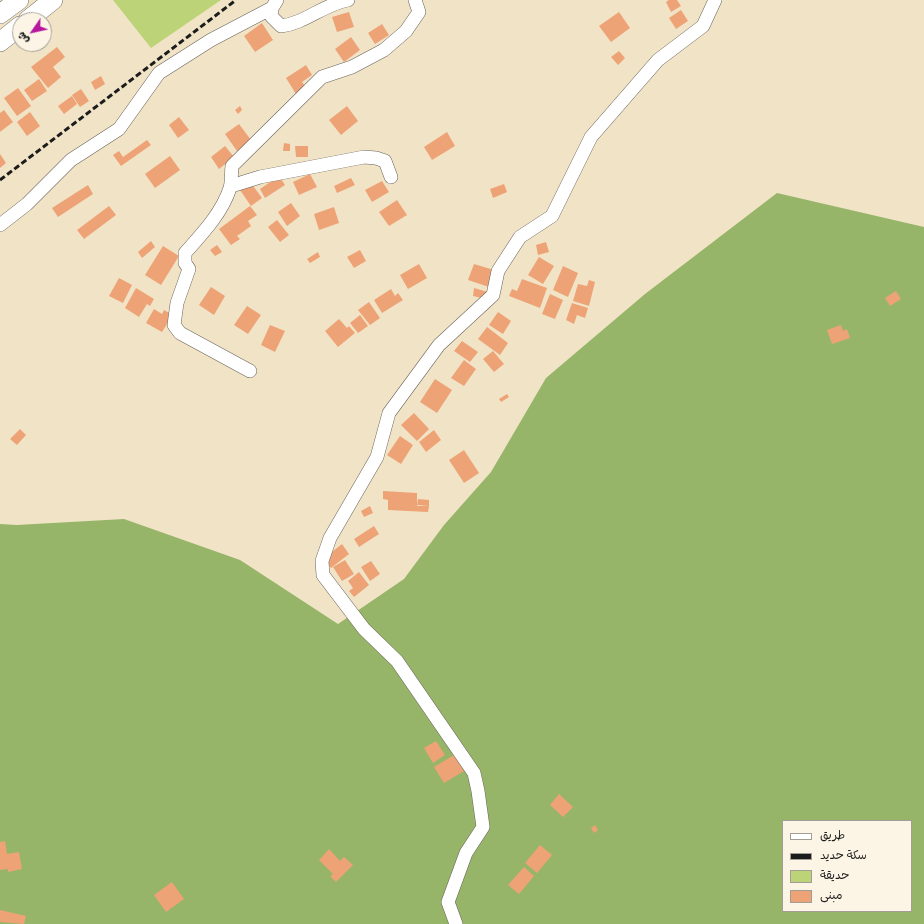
<!DOCTYPE html>
<html>
<head>
<meta charset="utf-8">
<style>
  body { margin:0 }
  #map { position:relative; width:924px; height:924px; overflow:hidden; background:#f1e3c6; font-family:"Patrick Hand","Playpen Sans Arabic",sans-serif }
  canvas { display:block }
  .legend { position:absolute; left:782px; top:820px; width:130px; height:92px; box-sizing:border-box; background:#fcf5e5; border:1px solid #a29e95; margin:0; padding:5px 7px; list-style:none; font-size:12px; color:#1c1c1c }
  .legend li { display:flex; align-items:center; gap:8px; height:20px }
  .legend b { width:20px; border:1px solid #a29e95 }
  .north { position:absolute; left:12px; top:12px; width:40px; height:40px; box-sizing:border-box; background:#fcf5e5; border:1px solid #a29e95; border-radius:50%; rotate:236deg; font-size:11px; font-weight:700; line-height:16px; text-align:center; color:#1c1c1c }
  .north::after { content:''; display:block; margin:auto; width:14px; height:18px; background:#b5179e; clip-path:polygon(50% 0,100% 100%,50% 72%,0 100%) }
</style>
</head>
<body>
<div id="map">
<canvas width="924" height="924"></canvas>
<ul class="legend">
<li><b style="height:5px;background:#fff"></b>طريق</li>
<li><b style="height:5px;background:#1c1c1c"></b>سكة حديد</li>
<li><b style="height:11px;background:#bdd377"></b>حديقة</li>
<li><b style="height:11px;background:#eea377"></b>مبنى</li>
</ul>
<div class="north">ش</div>
</div>
<script>
const ctx = document.querySelector('canvas').getContext('2d');
ctx.lineJoin = 'round';
function paint(path, color) {
  ctx.fillStyle = color;
  ctx.fill(path, 'evenodd');
}
function stroke(path, color, width, dash) {
  ctx.strokeStyle = color;
  ctx.lineWidth = width;
  ctx.lineCap = dash ? 'butt' : 'round';
  ctx.setLineDash(dash || []);
  ctx.stroke(path);
}
const green = new Path2D(`
  M113 0H221L151 48Z`);
const forest = new Path2D(`
  M777 193 924 227V924H0V524L17 525 124 519 240 560 338 624 404 579 444 525 491 472 546 378 645 294ZM783 821H911V911H783Z`);
const building = new Path2D(`
  M669 0H677L681 6 671 12 666 2Z
  M681 10 688 21 676 29 669 18Z
  M349 12 354 27 337 32 332 17Z
  M619 12 630 28 611 42 599 26Z
  M262 23 273 40 255 52 244 36Z
  M382 24 389 35 375 44 368 33Z
  M351 37 360 50 344 62 335 49Z
  M57 47 65 57 53 67 61 77 48 88 31 67Z
  M619 51 625 58 618 65 611 57Z
  M306 65 312 75 302 82 306 87 296 94 286 78Z
  M101 76 105 84 95 90 91 82Z
  M39 79 47 91 32 101 24 90Z
  M18 88 31 106 17 116 4 98Z
  M81 89 89 101 80 107 72 95Z
  M72 96 77 104 64 114 58 106Z
  M240 106 242 110 238 114 235 110Z
  M347 106 358 121 341 135 329 120Z
  M4 110 13 122 0 132V113Z
  M30 112 40 126 27 136 17 122Z
  M179 117 189 130 178 138 169 125Z
  M239 124 251 140 237 151 225 134Z
  M447 132 455 146 432 160 424 147Z
  M147 140 151 145 121 166 113 155 119 151 123 157Z
  M284 143 290 144V151H283Z
  M225 146 234 157 219 169 211 157Z
  M295 146H308V157H296Z
  M0 154 6 163 0 168Z
  M170 156 180 170 155 188 145 174Z
  M310 174 317 187 299 195 293 182Z
  M279 176 285 185 265 198 260 189Z
  M351 178 355 185 337 193 334 186Z
  M382 181 389 192 372 202 365 190Z
  M251 183 262 198 251 206 240 190Z
  M504 184 507 192 493 198 490 189Z
  M88 185 93 194 58 217 52 208Z
  M397 200 407 215 389 226 379 212Z
  M291 203 300 216 287 226 278 212Z
  M109 206 116 215 84 239 77 230Z
  M250 206 257 215 248 221 251 226 237 236 240 239 231 245 219 229Z
  M334 207 339 223 319 230 314 214Z
  M277 220 289 235 280 242 268 227Z
  M151 241 155 247 142 258 138 252Z
  M546 242 549 252 538 255 536 245Z
  M217 245 222 252 215 256 210 250Z
  M163 246 179 256 161 285 145 275Z
  M360 250 366 261 354 268 347 257Z
  M318 252 320 257 310 263 307 259Z
  M539 257 554 266 543 284 528 275Z
  M419 264 427 278 408 289 400 275Z
  M474 264 494 270 489 287 468 280Z
  M563 266 578 273 568 297 553 290Z
  M119 278 132 285 123 303 109 296Z
  M522 279 547 288 540 308 509 296 512 289 517 291Z
  M589 280 595 282 589 306 573 301 578 284 587 286Z
  M211 287 225 296 214 315 199 305Z
  M136 288 154 299 150 306 147 304 139 317 125 308Z
  M474 288 488 292 486 299 473 296Z
  M391 289 395 296 398 293 403 300 382 313 374 300Z
  M896 291 901 299 890 306 885 298Z
  M550 294 563 300 555 319 542 314Z
  M369 302 380 318 370 325 358 310Z
  M572 303 588 308 585 318 577 315 574 324 566 320Z
  M247 306 261 315 248 334 234 325Z
  M154 309 162 314 164 310 173 315 162 332 146 323Z
  M498 312 511 321 503 334 489 325Z
  M360 315 368 326 358 333 350 323Z
  M339 319 347 328 349 326 355 333 338 347 325 331Z
  M270 325 285 331 275 352 261 345Z
  M841 325 843 331 847 329 850 338 832 344 827 330Z
  M487 327 508 343 500 355 478 339Z
  M462 341 478 352 470 362 454 351Z
  M493 351 504 364 494 372 483 359Z
  M464 360 476 369 464 386 451 378Z
  M435 379 452 390 437 413 420 402Z
  M507 394 509 397 501 402 499 399Z
  M414 413 429 429 417 441 401 425Z
  M20 429 26 435 17 445 10 439Z
  M434 430 441 440 426 452 419 442Z
  M400 436 413 445 401 464 387 455Z
  M464 450 479 473 464 483 449 460Z
  M383 491 417 493V506H429L428 512 388 510V500L383 499Z
  M418 499 429 500V506L417 505Z
  M370 506 373 513 364 517 361 511Z
  M374 526 379 534 359 547 354 539Z
  M342 544 349 554 331 568 324 558Z
  M345 560 354 574 342 581 333 567Z
  M371 561 380 574 370 581 361 567Z
  M359 572 369 585 354 597 349 591 353 588 348 581Z
  M436 741 445 755 433 763 424 748Z
  M454 755 464 771 444 783 434 767Z
  M559 794 573 807 563 817 550 805Z
  M595 825 598 830 594 833 591 828Z
  M5 841 7 854 19 852 22 869 8 872V869L0 870V842Z
  M540 845 552 855 537 873 525 863Z
  M329 849 340 861 344 857 353 865 336 882 330 876 333 874 319 860Z
  M524 867 534 876 519 894 508 885Z
  M172 882 184 899 166 912 154 895Z
  M0 910 26 916 24 924 0 922Z`);
const minor = new Path2D(`
  M277 0 272 8 271 16 281 26C306 23 322 5 348 0
  M231 186 260 177 364 157 376 158 385 161 391 177
  M0 225 27 204 71 160 119 129 159 73 211 40 272 8
  M250 371 180 333 174 325 177 303 189 269 185 263V253C202 234 222 213 230 188 232 182 231 173 232 166L322 77 352 67 384 50 406 31 419 12 415 0
  M456 924 448 902 466 853 483 827 478 791 474 773 397 661 364 629 323 575 322 561 330 538 377 457 389 413 439 345 493 295 498 271 520 237 552 216 591 137 658 60 703 26 715 0`);
const highway = new Path2D(`
  M0 14 19 0
  M28 20 53 0
  M0 42 20 26`);
const rail = new Path2D(`
  M0 180 236 0`);
paint(green, '#bdd377');
paint(forest, '#96b568');
paint(building, '#eea377');
stroke(minor, '#676258', 14);
stroke(highway, '#676258', 20);
stroke(minor, '#fff', 13);
stroke(highway, '#fff', 19);
stroke(rail, '#1c1c1c', 3, [6, 3]);
</script>
</body>
</html>
